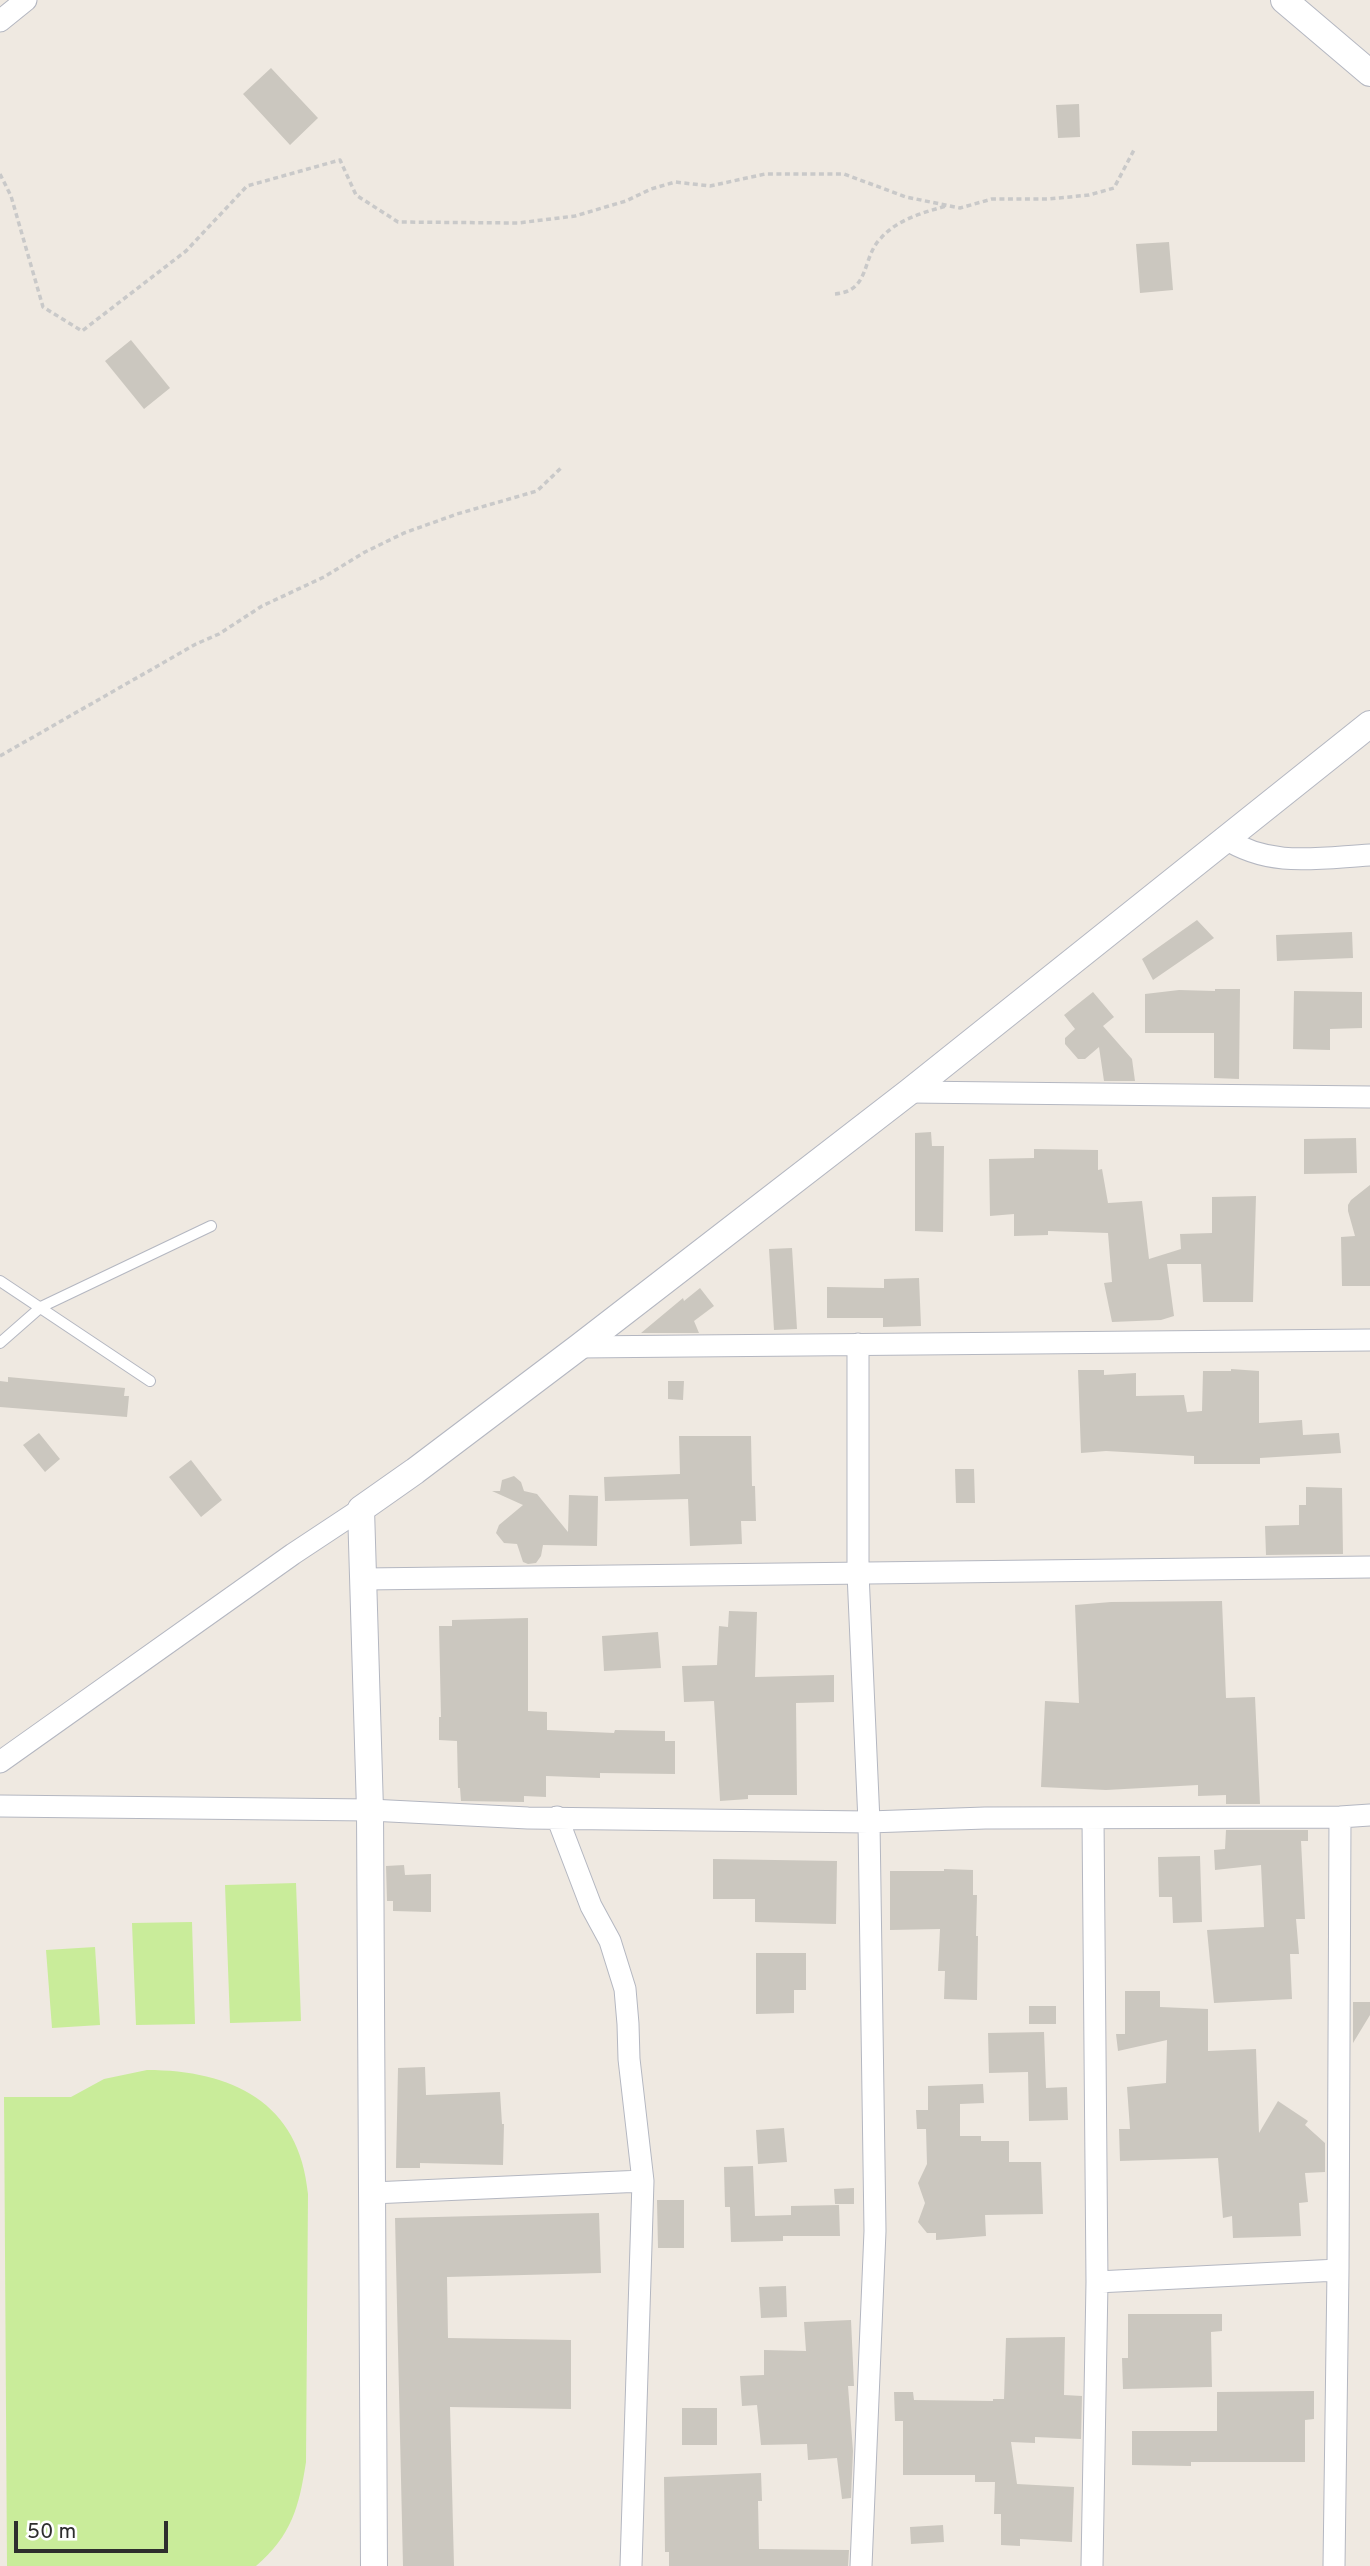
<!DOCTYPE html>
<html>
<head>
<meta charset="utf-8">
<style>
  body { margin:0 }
  #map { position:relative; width:1370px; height:2566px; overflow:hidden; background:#efe9e1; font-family:Overpass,sans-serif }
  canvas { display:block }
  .scale { position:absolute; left:14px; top:2521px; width:154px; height:32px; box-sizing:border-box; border:4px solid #2e2e2e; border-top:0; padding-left:9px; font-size:21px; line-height:24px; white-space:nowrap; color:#2e2e2e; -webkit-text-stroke:5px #fff; paint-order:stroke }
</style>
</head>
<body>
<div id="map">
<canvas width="1370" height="2566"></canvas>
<div class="scale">50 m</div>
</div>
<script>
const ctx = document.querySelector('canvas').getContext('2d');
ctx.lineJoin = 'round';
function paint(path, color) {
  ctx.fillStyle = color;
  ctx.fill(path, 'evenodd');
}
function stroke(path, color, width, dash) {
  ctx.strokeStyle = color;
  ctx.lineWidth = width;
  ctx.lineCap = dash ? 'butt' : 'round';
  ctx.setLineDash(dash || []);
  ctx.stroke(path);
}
const pitch = new Path2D(`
  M296 1883 301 2021 230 2023 225 1885Z
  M192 1922 195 2024 136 2025 132 1923Z
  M95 1947 100 2025 52 2028 46 1950Z
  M147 2070C231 2070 300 2102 308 2194L306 2462C299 2507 292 2535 256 2566H7L4 2097H71L104 2079Z`);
const building = new Path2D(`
  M271 68 318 118 290 145 243 94Z
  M1079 104 1080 137 1058 138 1056 105Z
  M1169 242 1173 290 1140 293 1136 244Z
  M131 340 170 388 144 409 105 361Z
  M1197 920 1214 938 1153 980 1142 959Z
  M1352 932 1353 958 1277 961 1276 935Z
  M1215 989H1240L1239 1079 1214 1078V1033H1145V994L1179 990 1215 991Z
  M1294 991 1362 992V1028L1330 1029V1050L1293 1049Z
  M1093 992 1114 1017 1103 1026 1132 1059 1135 1081H1104L1099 1047 1085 1059H1078L1065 1044V1038L1075 1029 1064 1015Z
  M931 1132 932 1146H944L943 1232 915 1231V1133Z
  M1356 1138 1357 1173 1304 1174V1139Z
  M1034 1149 1098 1150V1170L1102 1169 1108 1203 1142 1201 1149 1259 1181 1249 1180 1234 1212 1233V1197L1256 1196 1253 1302H1203L1201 1264H1167L1174 1316 1161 1320 1112 1322 1104 1283 1112 1282 1108 1233 1048 1231V1235L1014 1236V1214L990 1216 989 1159 1034 1158Z
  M1370 1185V1286H1342L1341 1237 1355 1236 1348 1211V1205L1351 1200Z
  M792 1248 797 1329 774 1330 769 1249Z
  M919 1278 921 1326 883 1327V1318H827V1287L884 1288V1279Z
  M700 1288 714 1306 694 1321 699 1333H641L683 1298 684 1301Z
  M1231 1369 1259 1371V1423L1302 1420 1303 1435 1339 1433 1341 1453 1260 1458V1464H1194V1456L1106 1451 1081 1453 1078 1370H1104V1375L1136 1373V1396L1184 1395 1187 1412 1202 1411 1203 1371H1231Z
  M8 1377 125 1388 124 1396H129L127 1417 0 1407V1381L8 1382Z
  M668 1381H684L683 1400 668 1399Z
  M39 1433 60 1459 45 1472 23 1445Z
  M679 1436H751L752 1486H755L756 1521H741L742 1544 690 1546 688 1499 605 1501 604 1477 680 1474Z
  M191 1460 222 1500 201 1517 169 1477Z
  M955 1469H974L975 1503H956Z
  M514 1476 521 1482 524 1491 537 1494 568 1532 569 1495 598 1496 597 1546 543 1545 541 1556 536 1563 528 1564 523 1562 517 1544 504 1543 496 1533 499 1525 523 1505 492 1491H500L502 1480Z
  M1306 1487 1342 1488 1343 1554 1266 1555 1265 1526 1299 1525V1505H1306Z
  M1222 1601 1226 1698 1255 1697 1260 1804H1226V1795L1198 1796V1785L1106 1790 1041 1787 1045 1701 1079 1703 1075 1605 1111 1602Z
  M729 1611 757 1612 755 1677 834 1675V1702L796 1703 797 1795H748V1799L720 1801 714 1701 684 1702 682 1666 717 1665 719 1626 728 1627Z
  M528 1618V1711L547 1712V1730L614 1733 615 1730 665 1731V1741H675V1774L600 1773V1778L546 1776V1797L524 1796V1802L461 1801 460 1788H458L457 1741 439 1740V1717H441L439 1626H452V1620Z
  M658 1632 661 1668 604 1671 602 1636Z
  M1226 1830H1308V1841H1301L1305 1919H1296L1299 1954H1290L1292 1999 1214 2003 1207 1930 1264 1927 1261 1865 1215 1870 1214 1850 1225 1849Z
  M1200 1856 1202 1922 1173 1923 1172 1897H1159L1158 1857Z
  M713 1859 837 1861 836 1924 755 1922V1899H713Z
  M404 1865 405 1875 431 1874V1912L393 1911V1901H387L386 1866Z
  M944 1869 973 1870V1895H977L976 1936H978L977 2000 944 1999 945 1971H938L940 1929 890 1930V1871H944Z
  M756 1953H806V1990H794V2013L756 2014Z
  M1125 1991H1160V2007L1208 2009V2051L1256 2049 1259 2133 1278 2101 1308 2121 1305 2125 1325 2143V2172L1305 2173 1308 2202 1299 2203 1301 2236 1233 2238 1232 2216 1223 2218 1218 2158 1120 2161 1119 2129H1130L1127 2087 1166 2083 1167 2040 1118 2051 1116 2034H1125Z
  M1353 2002H1370V2015L1353 2043Z
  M1029 2006H1056V2024H1029Z
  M1044 2032 1046 2088 1067 2087 1068 2120 1029 2121 1028 2072 989 2073 988 2033Z
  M425 2067 426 2095 500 2092 502 2124H504L503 2165 420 2163V2168H396L398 2068Z
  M983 2084 984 2103 960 2104V2136H981V2141H1009V2162H1041L1043 2214 985 2215 986 2236 936 2240V2233H927L918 2222 925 2203 918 2183 927 2164 926 2129H917L916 2110H928V2086Z
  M784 2128 787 2162 758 2164 756 2130Z
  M753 2166 755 2216 791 2215V2206L839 2205 840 2236H783V2241L731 2242 730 2207H725L724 2167Z
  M854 2188V2204H835L834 2189Z
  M657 2200H684V2248H658Z
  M599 2213 601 2273 447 2277 448 2338 571 2340V2409L450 2407 454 2566H403L395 2218Z
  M786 2286 787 2317 761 2318 759 2287Z
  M1128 2314H1222V2331L1211 2332 1212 2387 1123 2389 1122 2358H1128Z
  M851 2320 854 2386H848L853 2451 851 2498 842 2499 837 2458 808 2460 807 2444 761 2445 757 2405 742 2406 740 2376 764 2375V2350L806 2351 804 2322Z
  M1065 2337 1064 2395 1082 2396 1081 2439 1035 2437V2443L1011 2442 1017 2484 1074 2487 1072 2542 1020 2539V2546L1001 2545V2514H994L995 2482H975V2475H903V2421H895L894 2392H913L914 2400 993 2401V2399H1004L1006 2338Z
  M1314 2391V2419L1305 2420V2462H1191V2466L1132 2465V2431H1217V2392Z
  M682 2408H717V2445H682Z
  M761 2473 762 2501H758L759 2549 849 2550 848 2566H669V2552H665L664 2477Z
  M943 2525 944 2542 911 2544 910 2527Z`);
const path = new Path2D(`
  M0 174 11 196 43 307 82 331 186 251 247 186 340 160 356 195 398 222 518 223 575 216 626 201 651 189 675 182 710 186 765 174H844L906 197 960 208 992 199H1049L1089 195 1114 188 1135 148
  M835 294C871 291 861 258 881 238 898 219 922 213 946 206
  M0 756 196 644 219 634 262 606 324 577 365 552 404 533 457 514 537 491 561 468`);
const service = new Path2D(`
  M0 1281 150 1381
  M0 1343 41 1307 211 1226`);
const minor = new Path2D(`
  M0 21 26 0
  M1224 838C1271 868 1317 858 1370 855
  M909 1092 1370 1097
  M858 1344V1573L869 1822 875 2231 861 2566
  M579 1347 1370 1340
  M364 1579 1370 1567
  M0 1762 293 1554 361 1509
  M0 1806 370 1810 528 1818 869 1822 985 1818 1340 1817 1370 1815
  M557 1817 591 1906 610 1941 625 1989 628 2024 629 2059 643 2181 631 2566
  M372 2193 643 2181
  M1097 2282 1338 2270
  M1092 2566 1097 2282 1093 1818
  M1334 2566 1338 2270 1340 1817`);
const tertiary = new Path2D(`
  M1284 0 1370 73
  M374 2566 370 1810 361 1509 415 1471 579 1347 909 1092 1370 724`);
paint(pitch, '#c9ec9a');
paint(building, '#cbc7bf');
stroke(service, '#b4b7c1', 12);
stroke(minor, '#b4b7c1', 23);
stroke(tertiary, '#b4b7c1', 28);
stroke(path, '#c9c9c9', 3.5, [5, 3.5]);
stroke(service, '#fff', 10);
stroke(minor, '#fff', 21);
stroke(tertiary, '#fff', 26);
</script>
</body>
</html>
